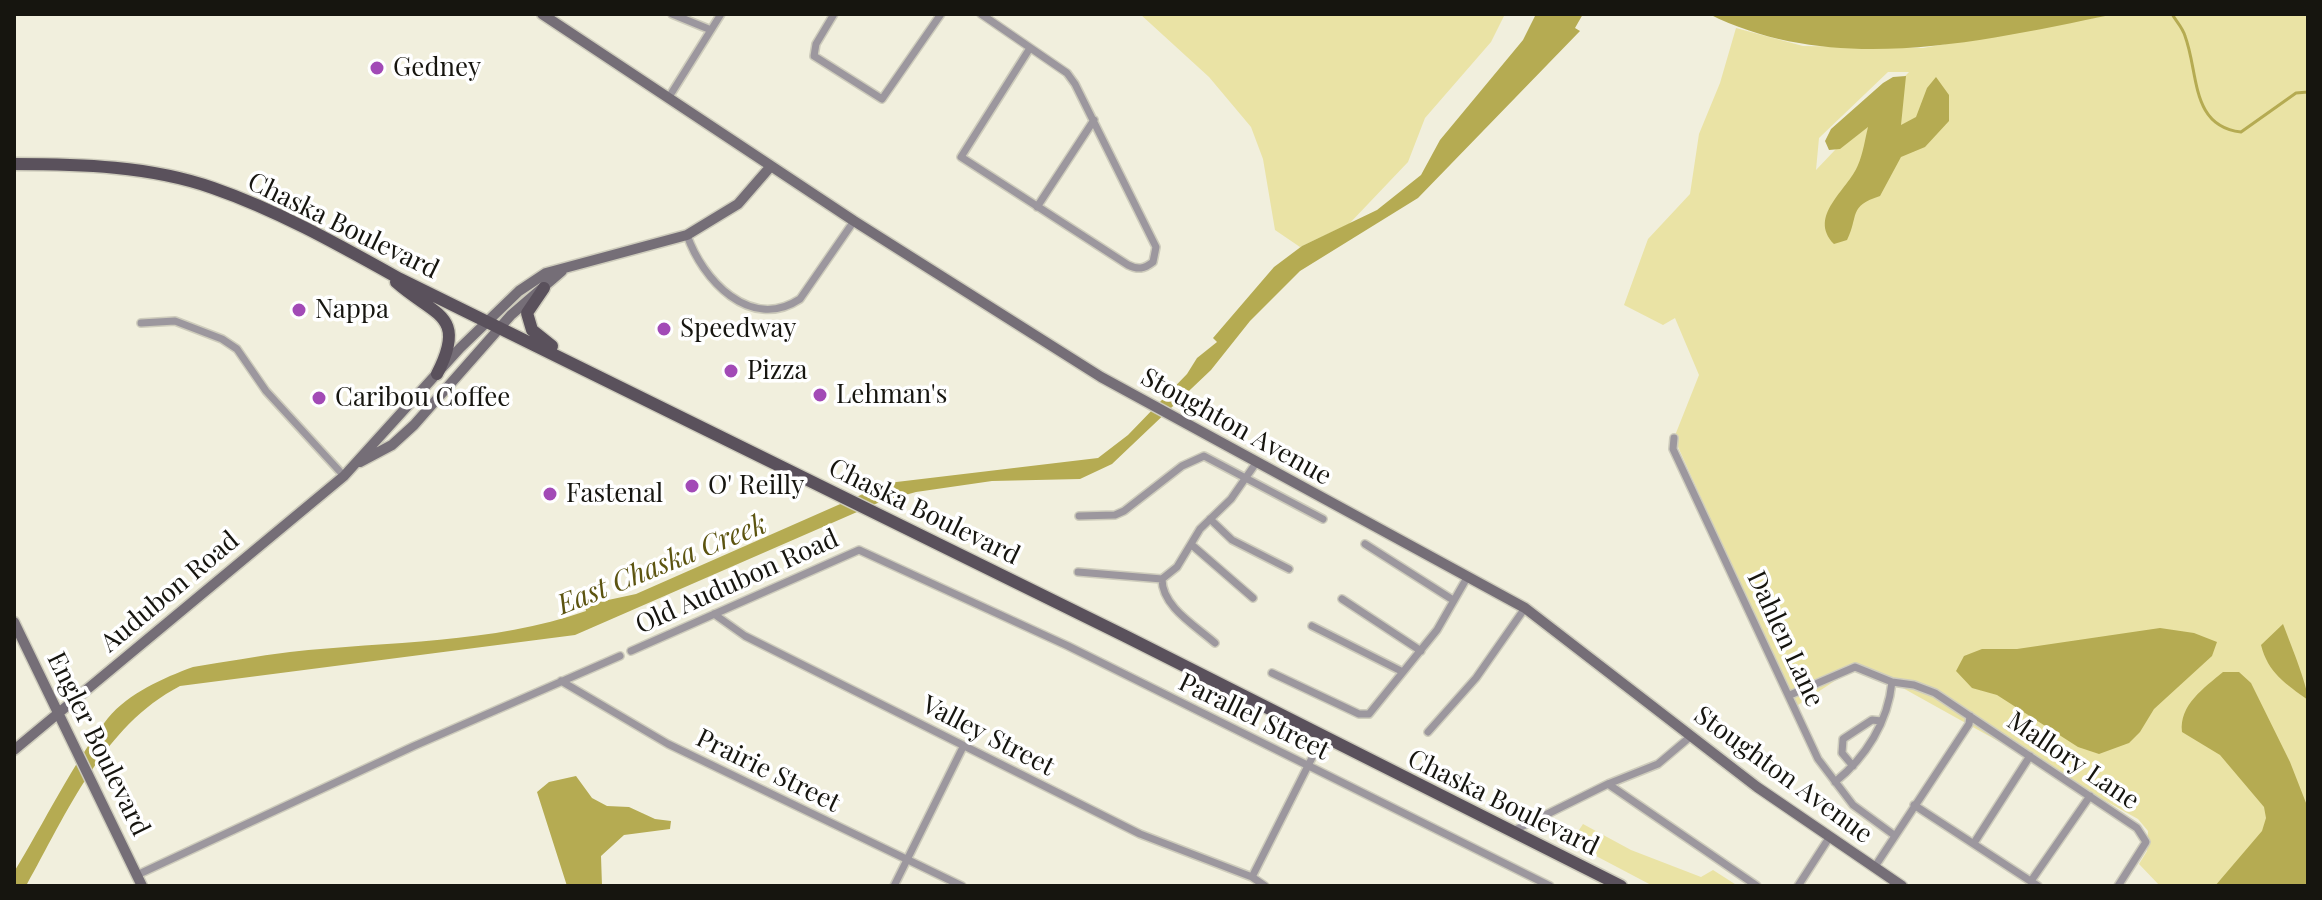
<!DOCTYPE html>
<html>
<head>
<meta charset="utf-8">
<style>
  body { margin:0 }
  #map { position:relative; width:2322px; height:900px; overflow:hidden; background:#f1efdd; font-family:"Playfair Display",serif }
  canvas { display:block }
  .frame { position:absolute; inset:0; border:16px solid #16150f; pointer-events:none }
</style>
</head>
<body>
<div id="map">
<canvas width="2322" height="900"></canvas>
<div class="frame"></div>
</div>
<script>
const ctx = document.querySelector('canvas').getContext('2d');
ctx.lineJoin = 'round';
function paint(path, color) {
  ctx.fillStyle = color;
  ctx.fill(path, 'evenodd');
}
function stroke(path, color, width, dash) {
  ctx.strokeStyle = color;
  ctx.lineWidth = width;
  ctx.lineCap = dash ? 'butt' : 'round';
  ctx.setLineDash(dash || []);
  ctx.stroke(path);
}
function drawText(font, color, halo, rows, align = 'center') {
  ctx.font = font + ' "Playfair Display",serif';
  ctx.lineWidth = 7;
  ctx.setLineDash([]);
  ctx.textBaseline = 'middle';
  ctx.strokeStyle = halo;
  ctx.fillStyle = color;
  for (const [text, x, y, turn = 0] of rows) {
    ctx.save();
    ctx.translate(x, y);
    ctx.rotate((+turn || 0) * Math.PI / 180);
    ctx.textAlign = isNaN(turn) ? turn : align;
    if (halo) ctx.strokeText(text, 0, 0);
    ctx.fillText(text, 0, 0);
    ctx.restore();
  }
}
const green = new Path2D(`
  M1140 14H1505L1491 42 1425 118 1408 162 1349 224 1300 247 1275 230 1263 159 1251 127 1209 77Z
  M2115 14H2308V886H2160L2139 864 2147 851 2148 831 2138 819 1892 682 1856 667 1795 707 1674 438 1699 375 1675 318 1663 325 1624 305 1648 239 1690 194 1699 134 1720 83 1736 28 1803 46 1923 48ZM1888 72H1909L1816 170 1819 138Z
  M1583 824 1631 850 1701 877 1713 870 1738 886H1653L1579 847 1575 836Z`);
const water = new Path2D(`
  M1536 14H1583L1575 28 1580 31 1418 198 1300 271 1250 321 1211 370 1112 464 1080 479 992 481 916 492 880 502 575 635 180 686C103 726 67 813 26 886H14V872C44 823 73 763 108 718 129 693 163 678 193 667 225 662 257 656 290 652 388 641 493 644 586 611L585 605 636 594 888 483 1098 458 1128 435 1187 374 1197 358 1217 342 1213 338 1274 267 1302 246 1377 210 1421 175 1440 140 1523 40Z
  M1709 14H2115C1983 41 1835 77 1709 14Z
  M1906 76 1901 125 1916 117 1927 88 1936 77 1949 95V121L1925 147 1901 157 1880 196C1848 206 1859 216 1847 240L1834 244C1807 216 1848 190 1858 165 1863 154 1865 139 1868 127L1840 149 1829 150 1825 141 1831 129 1883 83 1893 77Z
  M2283 624C2289 640 2308 686 2308 700 2286 684 2268 673 2261 645Z
  M2160 628 2194 633 2217 642 2212 656 2154 709 2140 732 2129 743 2099 754 2078 747 1997 695 1972 688 1956 671 1964 656 1982 649H2017Z
  M2223 672H2239L2251 683 2290 762 2308 808V886H2215L2262 831 2266 818 2264 807 2220 755 2182 732C2179 705 2204 688 2223 672Z
  M576 776 592 798 607 806 629 807 655 819 671 821 670 829 624 835 601 856 602 886H567L537 792 549 782Z`);
const stream = new Path2D(`
  M2172 14C2176 21 2183 28 2185 36 2199 73 2190 126 2241 132L2296 93 2308 92`);
const street = new Path2D(`
  M672 14 711 30
  M834 14 816 44 814 56 882 99 941 14
  M981 14 1067 73 1075 84 1156 247 1153 262C1144 269 1138 270 1128 265L961 157 1030 48
  M669 97 721 14
  M1037 207 1094 120
  M687 235C702 279 750 332 800 299L854 221
  M141 323 175 321 222 339 237 349 266 391 344 476
  M1674 438 1673 449 1818 759 1853 805 1894 835
  M1079 516 1115 515 1124 511 1182 466 1204 456 1323 519
  M1210 519 1232 540 1289 569
  M1365 544 1453 600
  M1193 546 1253 598
  M1078 572 1162 579
  M1342 599 1421 651
  M714 614 745 636 1140 834 1252 877 1265 886
  M1312 626 1403 672
  M1215 643C1196 626 1162 607 1162 579L1177 567 1200 529 1231 499 1256 463
  M631 651 859 550 1068 646 1550 886
  M1272 673 1359 714H1369L1437 630 1468 576
  M561 681 668 744 962 886
  M1790 695 1855 667 1892 682 1914 685 1935 693 2137 828 2146 842 2118 886
  M1428 732 1476 678 1525 608
  M1853 766 1842 753 1843 739 1872 720 1881 721
  M1835 782C1866 757 1888 722 1892 682
  M1608 784 1757 886
  M1914 805 2038 886
  M1513 831 1608 784 1658 764 1690 737
  M1974 843 2030 756
  M1874 868 1969 724 1970 716
  M137 875 414 746 620 656
  M1252 877 1322 738
  M2031 881 2090 796
  M894 886 963 747
  M1798 886 1829 838`);
const secondary = new Path2D(`
  M542 14 854 221 1101 377 1525 608 1757 787 1902 886
  M360 462 392 445 414 425 511 315 562 271
  M14 622 142 886
  M14 750 344 476 460 348 519 291 546 273 687 235 738 204 771 166`);
const primary = new Path2D(`
  M14 164C79 164 151 166 213 188 279 211 339 245 400 279L1125 636 1621 886
  M396 282C434 316 468 314 437 374
  M544 288 527 313 532 330 552 346`);
const markers = [
  [377,68,8,"#a24ab6"],
  [299,310,8,"#a24ab6"],
  [664,329,8,"#a24ab6"],
  [731,371,8,"#a24ab6"],
  [820,395,8,"#a24ab6"],
  [319,398,8,"#a24ab6"],
  [692,486,8,"#a24ab6"],
  [550,494,8,"#a24ab6"]
];
const poiNames = [
  ["Gedney",393,68],
  ["Nappa",315,310],
  ["Speedway",680,329],
  ["Pizza",747,371],
  ["Lehman's",836,395],
  ["Caribou Coffee",335,398],
  ["O' Reilly",708,486],
  ["Fastenal",566,494]
];
const streetNames = [
  ["Chaska Boulevard",343,226,26],
  ["Stoughton Avenue",1236,427,29],
  ["Chaska Boulevard",924,512,26],
  ["Old Audubon Road",737,582,-24],
  ["Audubon Road",170,592,-40],
  ["Dahlen Lane",1785,639,65],
  ["Parallel Street",1254,717,26],
  ["Valley Street",988,736,27],
  ["Engler Boulevard",98,744,64],
  ["Mallory Lane",2073,761,34],
  ["Prairie Street",768,771,26],
  ["Stoughton Avenue",1783,775,36],
  ["Chaska Boulevard",1503,803,26]
];
const waterNames = [
  ["East Chaska Creek",662,565,-22]
];
paint(green, '#eae3a5');
paint(water, '#b5ab52');
stroke(stream, '#b5ab52', 3);
stroke(street, '#ceccbc', 10);
stroke(secondary, '#ceccbc', 13);
stroke(primary, '#ceccbc', 15);
stroke(street, '#9c979e', 7);
stroke(secondary, '#756e77', 10);
stroke(primary, '#5a515c', 12);
for (const [x, y, r, color] of markers) {
  const dot = new Path2D();
  dot.arc(x, y, r, 0, 2 * Math.PI);
  ctx.fillStyle = color;
  ctx.fill(dot);
  stroke(dot, '#fff', 3);
}
drawText('26px', '#16150f', '#fff', poiNames, 'left');
drawText('26px', '#16150f', '#fff', streetNames);
drawText('italic 28px', '#5c5410', '#fff', waterNames);
</script>
</body>
</html>
